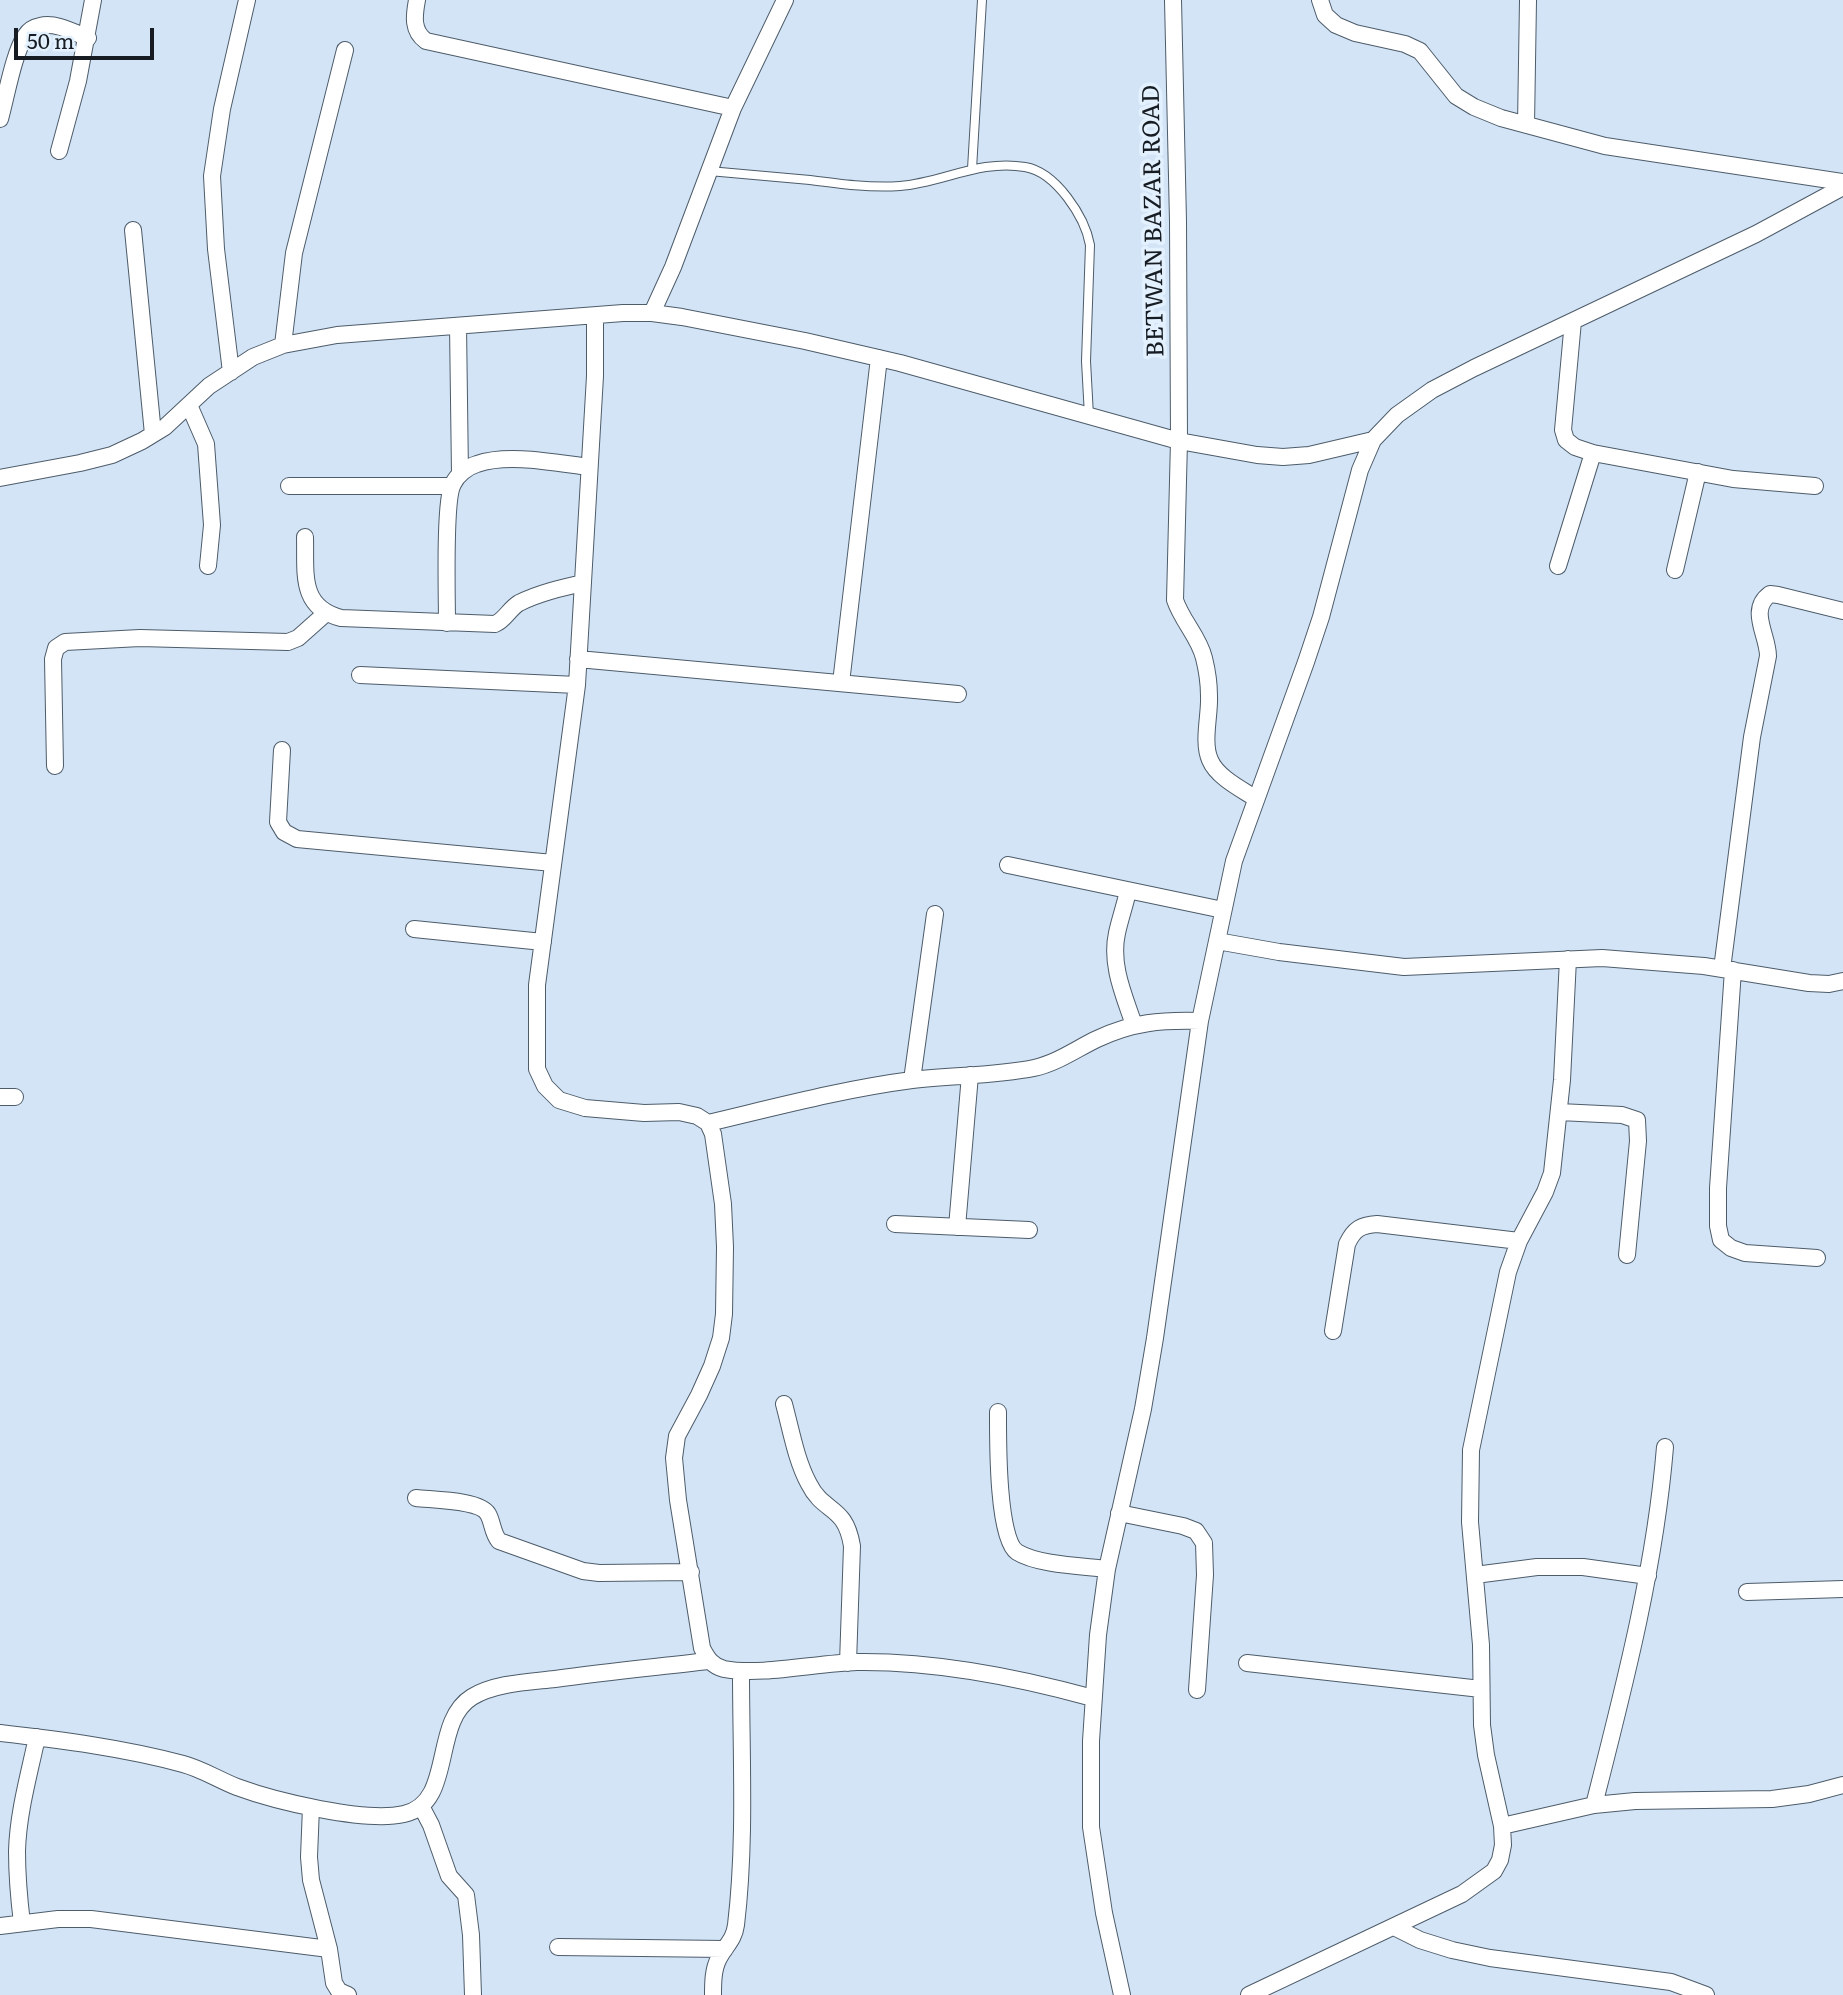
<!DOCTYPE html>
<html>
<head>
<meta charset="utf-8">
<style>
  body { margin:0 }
  #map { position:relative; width:1843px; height:1995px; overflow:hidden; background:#d3e4f6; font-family:Literata,serif }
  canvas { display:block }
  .scale { position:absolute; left:14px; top:28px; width:140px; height:32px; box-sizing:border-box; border:4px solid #161c22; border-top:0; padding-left:9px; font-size:21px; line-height:24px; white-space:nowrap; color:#161c22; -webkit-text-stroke:5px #e3f1ff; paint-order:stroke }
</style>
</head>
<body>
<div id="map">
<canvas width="1843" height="1995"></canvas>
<div class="scale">50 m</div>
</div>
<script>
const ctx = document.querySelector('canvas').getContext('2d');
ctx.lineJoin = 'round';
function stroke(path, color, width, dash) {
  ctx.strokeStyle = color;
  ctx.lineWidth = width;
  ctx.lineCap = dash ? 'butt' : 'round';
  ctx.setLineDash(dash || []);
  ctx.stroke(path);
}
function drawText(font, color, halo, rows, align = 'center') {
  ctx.font = font + ' Literata,serif';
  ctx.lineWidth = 7;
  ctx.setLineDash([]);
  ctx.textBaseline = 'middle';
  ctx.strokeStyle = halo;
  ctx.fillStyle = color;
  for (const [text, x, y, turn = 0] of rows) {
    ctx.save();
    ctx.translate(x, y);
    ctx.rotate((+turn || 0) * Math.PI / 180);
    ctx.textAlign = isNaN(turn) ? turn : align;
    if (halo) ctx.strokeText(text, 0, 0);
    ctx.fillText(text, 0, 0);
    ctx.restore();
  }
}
const service = new Path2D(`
  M972 169 982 0
  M709 171C743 174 776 177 810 180 840 184 870 188 900 186 942 183 980 159 1025 167 1056 172 1085 217 1090 245L1086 361 1089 416`);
const minor = new Path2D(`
  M417 0C414 16 412 31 426 41L733 108
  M1173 0 1178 221 1179 441 1175 600C1182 621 1199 637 1204 658 1207 670 1209 683 1209 696 1210 715 1202 742 1210 760 1217 777 1241 789 1255 798
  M1320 0 1325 15 1336 25 1355 33 1405 44 1420 51 1456 96 1474 107 1501 118 1605 146 1843 182
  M0 119C6 98 14 51 26 35 29 30 35 27 40 26 56 22 73 32 88 38
  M1526 125 1528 0
  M59 151 78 81 93 0
  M133 230 153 434
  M652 313 673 267 733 108 785 0
  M595 316V376L577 685 537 985V1069L545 1086 559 1100 585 1108 644 1113 679 1112 697 1116 708 1123 713 1134 723 1204 725 1247 724 1314 721 1338 712 1366 699 1395 677 1436 674 1458 678 1500 702 1648C707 1658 712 1666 724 1669 761 1676 817 1663 857 1662 936 1661 1017 1677 1093 1698
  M1573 321 1563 430 1566 440 1575 447 1593 453 1733 479 1815 486
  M458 326 460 474
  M283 345 294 253 345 50
  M231 372 216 249 212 176 222 109 247 0
  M189 405 206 444 212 525 208 566
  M0 478 80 463 112 455 142 441 165 427 209 386 253 357 283 345 337 335 623 313H652L682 317 805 341 900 363 1179 441 1257 455 1283 457 1309 455 1373 440
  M289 486H451
  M305 537C306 573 299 607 341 618L495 624C505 620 509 609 519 603 539 593 561 588 583 583
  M1558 566 1593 453
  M1675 570 1698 472
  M447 623C447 598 444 500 453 484 457 475 467 467 477 464 508 453 556 463 589 467
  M578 659 958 694
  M360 675 577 685
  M841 683 879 358
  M282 750 278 822 284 832 297 839 553 863
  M55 766 53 659 56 648 65 642 140 638 288 642 298 638 325 614
  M1008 865 1223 910
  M1128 891C1125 905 1120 919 1117 933 1110 965 1124 995 1134 1025
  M414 929 543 942
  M1217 941 1279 952 1404 967 1602 958 1704 966 1809 983 1829 984 1843 981
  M1722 969 1752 737 1768 656C1768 635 1748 610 1770 594L1778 595 1843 611
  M1733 970 1718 1188V1226L1721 1240 1731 1248 1745 1253 1817 1258
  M912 1080 935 914
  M0 1097H15
  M1559 1112 1622 1115 1637 1120 1638 1141 1627 1255
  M708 1123C776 1107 843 1089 912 1080 953 1075 994 1076 1034 1068 1057 1063 1076 1049 1097 1039 1133 1022 1161 1020 1200 1021
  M895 1224 1029 1230
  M957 1227 970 1075
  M1333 1331 1347 1244C1354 1229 1361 1225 1377 1224L1519 1241
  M784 1404C791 1430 796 1460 809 1484 824 1514 845 1504 852 1546L848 1663
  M998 1412C998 1437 997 1539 1017 1552 1038 1565 1082 1566 1107 1569
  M416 1498C433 1500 480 1500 488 1514 493 1523 492 1532 499 1541L583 1571 599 1573 691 1572
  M1119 1513 1183 1526 1196 1531 1204 1543 1205 1575 1197 1690
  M1475 1575 1537 1567H1583L1648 1576
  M1747 1592 1843 1589
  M1247 1663 1481 1689
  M0 1733C61 1740 124 1748 183 1764 202 1769 219 1780 237 1787 275 1801 365 1823 404 1814 455 1803 431 1722 472 1697 495 1683 529 1682 555 1679 606 1672 657 1667 708 1661
  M1594 1805C1624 1687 1655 1569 1665 1447
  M421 1806 431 1825 449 1876 466 1895 471 1935 473 1995
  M311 1807 309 1857 311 1880 329 1949 334 1983 339 1991 348 1995
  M1502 1826 1594 1805 1635 1801 1772 1799 1809 1794 1843 1785
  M22 1923C19 1899 17 1875 17 1851 18 1813 29 1775 37 1737
  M0 1926 58 1919H91L329 1949
  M1394 1927 1420 1940 1452 1950 1490 1958 1671 1982 1706 1995
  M558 1947 725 1949
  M713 1995C713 1983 713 1969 719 1958 726 1945 734 1940 736 1925 746 1841 741 1755 741 1671
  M1122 1995 1104 1913 1091 1827V1741L1098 1635 1107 1569 1143 1409 1155 1338 1200 1021 1234 861 1306 662 1321 617 1360 470 1373 440 1397 415 1432 390 1474 368 1756 234 1843 187
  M1249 1995 1462 1894 1494 1871 1500 1860 1503 1845 1502 1826 1486 1755 1482 1725 1481 1645 1470 1522 1471 1450 1508 1272 1519 1241 1545 1192 1552 1173 1562 1080 1568 959`);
const streetNames = [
  ["BETWAN BAZAR ROAD",1154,221,-91]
];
stroke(service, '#4d5c6a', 10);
stroke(minor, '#4d5c6a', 18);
stroke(service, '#fff', 8);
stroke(minor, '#fff', 16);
drawText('24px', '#161c22', '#e3f1ff', streetNames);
</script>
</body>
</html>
